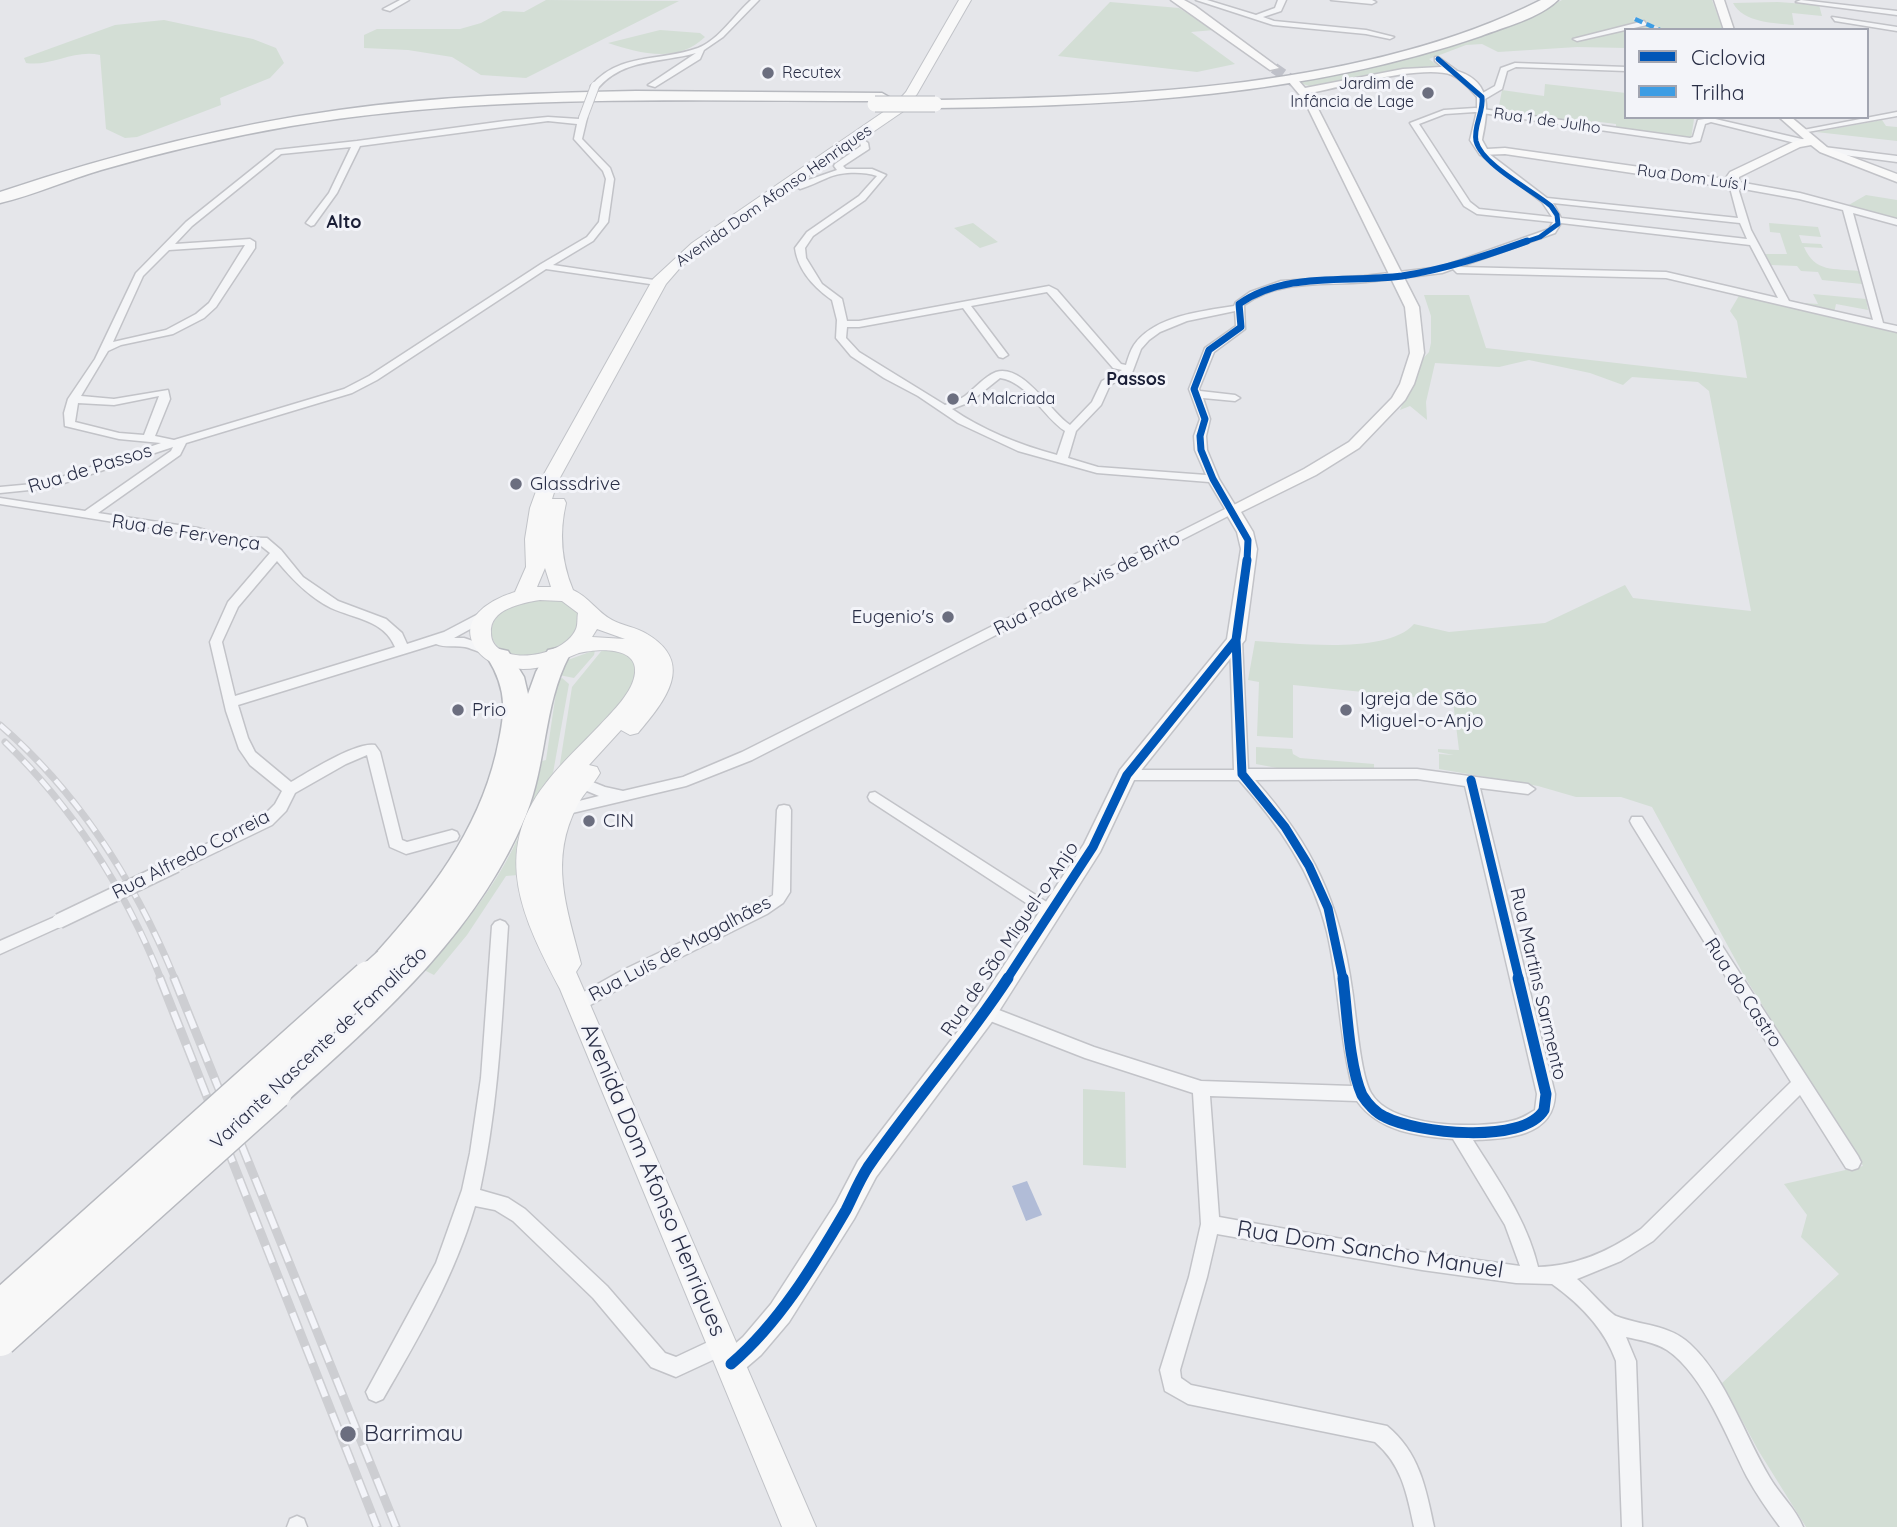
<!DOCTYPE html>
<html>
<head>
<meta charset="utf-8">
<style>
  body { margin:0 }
  #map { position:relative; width:1897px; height:1527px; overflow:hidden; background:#e5e6ea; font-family:Quicksand,sans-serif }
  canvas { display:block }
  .legend { position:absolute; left:1624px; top:28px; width:245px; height:91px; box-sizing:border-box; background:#f3f4f9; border:2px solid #a2a5b1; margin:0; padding:9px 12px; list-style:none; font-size:21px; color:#292e46 }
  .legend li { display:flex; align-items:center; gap:14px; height:35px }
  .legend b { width:35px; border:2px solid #a2a5b1 }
</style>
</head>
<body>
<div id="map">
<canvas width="1897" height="1527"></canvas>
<ul class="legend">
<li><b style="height:9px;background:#0057b8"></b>Ciclovia</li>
<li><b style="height:9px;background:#3d9de4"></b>Trilha</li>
</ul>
</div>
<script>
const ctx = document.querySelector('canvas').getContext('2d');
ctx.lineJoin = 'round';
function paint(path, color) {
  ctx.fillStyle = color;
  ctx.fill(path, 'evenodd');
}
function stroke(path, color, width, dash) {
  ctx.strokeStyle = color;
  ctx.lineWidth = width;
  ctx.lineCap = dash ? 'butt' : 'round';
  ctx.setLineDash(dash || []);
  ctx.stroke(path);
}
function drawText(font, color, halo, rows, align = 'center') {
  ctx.font = font + ' Quicksand,sans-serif';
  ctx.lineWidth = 6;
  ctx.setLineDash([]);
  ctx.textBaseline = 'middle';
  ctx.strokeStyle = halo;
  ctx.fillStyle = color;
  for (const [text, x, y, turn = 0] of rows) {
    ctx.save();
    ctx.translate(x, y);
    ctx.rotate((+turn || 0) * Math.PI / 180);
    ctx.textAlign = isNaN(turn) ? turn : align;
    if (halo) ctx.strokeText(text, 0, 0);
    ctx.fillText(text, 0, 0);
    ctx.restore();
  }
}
const green = new Path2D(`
  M546 0 679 1 526 78 481 75 452 57 408 50 364 48V35L377 29H460L481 23 503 11 524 12Z
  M1562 0H1712L1723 30H1664L1636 17 1633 19 1655 30H1626V48L1577 47 1498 52 1482 44 1466 45 1429 59 1441 68 1315 88 1297 82C1321 74 1350 72 1376 66 1440 50 1503 31 1562 0Z
  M1110 2 1179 8 1214 30 1191 32 1235 64 1197 72 1058 56Z
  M1778 2 1819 5 1822 16 1792 13 1794 25C1775 23 1743 23 1733 3Z
  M164 20 253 39 276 48 284 63 270 78 220 98 221 105 137 137 125 138 106 129 100 55C74 49 51 67 26 63L24 58 115 25Z
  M660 30 700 33 705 37C677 64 639 53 608 43Z
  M1545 84 1626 93V117H1702L1694 119 1691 139 1616 129V124L1592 121 1591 126 1498 111 1502 90 1544 96Z
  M1882 120 1886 126 1897 127V141L1816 132Z
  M1866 195 1897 200V220L1847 206Z
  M973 223 998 242 980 248 954 228Z
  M1769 223 1818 227 1821 237 1799 235 1802 243 1821 244 1823 248 1804 247C1815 273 1834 268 1859 271L1862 284 1822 280 1818 272 1801 271 1797 266 1771 265 1765 254H1787L1780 233 1770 232Z
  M1740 294 1897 332V1527H1806L1758 1450 1722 1383 1839 1274 1801 1237 1807 1215 1784 1184 1863 1166 1746 979 1652 807 1621 797H1576L1538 786 1439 769V754L1454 755 1438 752V749L1459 750 1453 701 1293 685V738L1257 736 1259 682 1248 680 1255 641C1295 643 1387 655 1414 624L1449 632 1545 623 1625 585 1633 598 1751 611 1709 391 1698 382 1632 377 1623 385 1590 373 1529 360 1499 367 1435 363 1426 402 1427 420 1410 406 1400 410 1420 362 1429 352 1431 343V316L1424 295H1469L1486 348 1747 378 1737 321 1730 311Z
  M1813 294 1866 299 1868 310 1836 304 1834 313 1789 302 1818 304Z
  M537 598C545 599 556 599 564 602 612 619 549 667 509 653 483 644 488 616 511 606 519 602 528 601 537 598Z
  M603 649C618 651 640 655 637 676 633 696 575 753 559 770L572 687Z
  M595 650 594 655 574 678 559 675 565 661Z
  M562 678 569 684 553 773 518 875 506 876 467 935 434 975 424 970C482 906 526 848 542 761L546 760 558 679Z
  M1256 747 1292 749 1293 754 1300 758 1374 764V770L1277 768 1256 764Z
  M1083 1089 1125 1092 1126 1168 1083 1165Z`);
const water = new Path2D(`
  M1027 1181 1042 1215 1026 1221 1012 1186Z`);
const secondaryTunnel = new Path2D(`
  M1274 68 1294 82`);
const street = new Path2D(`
  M400 0H409L390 11 383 9Z
  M751 0H759L723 37 704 50 700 59 655 87 648 85 696 53C661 63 624 58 598 88L591 86C619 52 660 62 698 48 720 39 734 15 751 0Z
  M1196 0H1207L1256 15 1275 8 1278 0H1286L1281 11 1263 17 1274 21 1366 30 1394 37 1390 39 1366 34 1273 25Z
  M1331 0H1372L1376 2 1372 4Z
  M1801 0 1897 11V15L1796 2Z
  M1832 17 1897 27V31L1835 21Z
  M1644 21 1647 25 1577 41 1573 39Z
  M1438 57 1456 70V74H1450L1435 61V57Z
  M1515 63 1626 67V71L1516 67 1507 71 1502 89 1485 99H1479V95L1495 86 1501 68Z
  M1475 108 1690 138 1693 137 1698 120 1711 118 1806 140 1807 142 1803 145 1711 122 1705 124 1700 141 1690 143 1475 112 1445 114 1419 124 1470 202 1479 209 1552 217 1542 202 1481 155V151L1484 150 1547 198 1738 218 1729 184 1733 181 1800 193 1897 219V225L1853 213 1883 323 1897 326V332L1666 278 1457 273 1453 269 1442 273C1417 276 1391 279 1366 282 1324 286 1280 279 1244 305L1245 329 1214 352 1199 389 1200 391 1235 395 1240 398 1235 401 1203 398 1210 419 1206 436 1207 450 1219 479 1238 510 1236 512 752 760 686 786 564 815 559 814 557 810 559 806 599 796 575 786 573 782 575 778 580 777 605 787 623 791 683 777 742 752 1225 509 1209 482 1097 473 1018 451 958 423 918 396 884 378 851 356 836 338 837 320 832 300C815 288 798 271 795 248L807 232 859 196 877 176C862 171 840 172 827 178 817 182 810 186 800 189L796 186 797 184 837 170 834 166 835 164 861 146 860 143 864 140 868 143 869 149 843 166 846 169H872L886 175 865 200 813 236 805 248 806 258 822 284 842 299 847 321H859L1049 286 1057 290 1121 364 1126 365C1128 358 1130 351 1134 345 1154 316 1202 311 1234 306L1236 302 1250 292 1281 281 1364 276 1441 267 1549 229 1553 222 1477 214 1464 206 1410 123 1444 110ZM1738 188 1799 199 1843 210 1873 320 1789 301 1751 230ZM1553 203 1740 223 1747 239 1561 218ZM1561 223 1750 245 1778 298 1666 272 1459 267 1555 233ZM1047 292 1113 368 1122 370 1102 381 1092 402 1070 425C1050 412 1024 364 996 372 985 376 974 389 965 396 959 400 952 402 945 405L859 352 846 338 847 327H859L963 308 999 357 1003 358 1008 355 971 306ZM1235 311 1236 326 1205 348 1189 389 1200 419 1194 436 1195 450 1206 475 1098 467 1068 458 1076 431 1101 405 1110 385 1132 373 1141 349 1149 340 1160 332 1187 321ZM1000 378C1028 382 1043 417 1065 431L1057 455C1020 445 984 431 952 409L970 402Z
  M1897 112V116L1802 133 1798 131Z
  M580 116 587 118 582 139 610 168 614 179 608 222 593 241 553 265 654 280 657 281V285L546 269 377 380 352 393 186 443 180 455 98 513 198 528 228 537 267 538 281 550 303 577 338 601 386 619 402 633 407 644 444 632 484 611H492L494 614 492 617 454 638H464L494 648 495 651 494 654C483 656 475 649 465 647 455 645 445 648 436 644L238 705 248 738 255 752 291 782C308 772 357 741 375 745L380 752 402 840 407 842 452 830 457 832 459 836 457 840 406 854 390 847 367 755 346 764 295 793 286 811 272 825 181 869H171L169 865 171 861 262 817 275 804 282 791 250 765 239 749 226 711 210 642 228 602 270 553 260 545H227L196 535 0 504V498L85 511 171 451 173 447 49 488 0 493V487L44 483 161 443 119 439 65 426 64 413 68 399 95 359 136 273 186 222 276 150 357 141 505 121 548 117 579 119ZM548 121 577 124 574 139 603 171 606 179 599 222 587 237 541 264 369 376 344 389 174 440 155 436 170 399 168 390 114 399 81 396 108 351 121 345 173 334 204 318 216 307 255 248V242L250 239 175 244 192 226 281 154 351 147 329 193 306 223 311 226 314 225 337 193 360 146ZM245 245 209 303 196 314 166 330 113 342 143 276 169 250ZM159 396 144 435 119 433 75 422 78 403 114 405ZM277 561C292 579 309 597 331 608 355 619 384 620 395 647L235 696 222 642 238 607Z
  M1824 147 1897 156V162L1821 152V148Z
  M1236 636 1242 640 1248 769H1417L1528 784 1535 789 1528 794 1480 788 1555 1094C1554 1137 1506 1139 1473 1140 1498 1180 1527 1220 1538 1267 1577 1266 1610 1251 1641 1229L1791 1082 1632 825 1630 821 1632 817H1642L1717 938 1858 1156 1861 1162 1858 1168 1852 1170 1846 1168 1800 1095 1653 1241 1621 1261 1577 1279C1586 1286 1609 1313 1616 1316 1641 1326 1669 1324 1690 1344 1726 1377 1745 1437 1770 1478 1780 1495 1796 1509 1803 1527H1780C1768 1511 1757 1495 1747 1477 1727 1438 1704 1375 1667 1350 1655 1342 1639 1340 1626 1337L1636 1361 1642 1527H1622L1616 1361C1604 1328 1580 1304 1552 1284L1516 1283 1422 1270 1217 1234 1207 1277 1180 1370 1181 1378 1191 1385 1387 1426C1419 1452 1426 1488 1434 1527H1414C1407 1494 1402 1465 1375 1442L1188 1404 1165 1391 1160 1370 1189 1277 1201 1224 1193 1093 1085 1058 980 1017 978 1012 980 1007 986 1005 1094 1047 1201 1081 1352 1086C1339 1035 1339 983 1327 932 1313 873 1278 824 1239 780H1127L1120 775 1127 770H1234L1230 640ZM1417 779 1465 786 1537 1094 1535 1110C1527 1115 1521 1119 1511 1121 1477 1129 1391 1128 1371 1093 1360 1074 1356 1013 1352 989 1340 903 1313 845 1255 780ZM1210 1096 1357 1101C1379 1132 1418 1136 1453 1139L1505 1225 1520 1266 1392 1248 1219 1217Z
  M875 792 1056 908 1059 912 1056 916 1051 918 1046 916 870 801 868 797 870 793Z
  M784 805 789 806 791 810 790 892 783 903 767 914 633 981 585 1008 579 1010 573 1008 571 1003 573 998 621 971 757 906 773 895 777 810 779 806Z
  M59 915 64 917 67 921 64 925 0 954V941Z
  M500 920 505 922 508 926C502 1015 499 1103 480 1190L508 1198 525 1209 607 1286 665 1353 676 1357 723 1335 730 1338 733 1345 730 1352 676 1377 651 1367 593 1298 513 1221 495 1210 475 1206C455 1275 419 1337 383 1399L376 1402 369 1399 366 1392 436 1263 462 1190 470 1153 481 1078 492 926 495 922Z
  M297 1516 304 1519 307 1527H287L290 1519Z`);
const secondary = new Path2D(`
  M1171 0H1184L1195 6 1279 68 1270 70Z
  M1714 0H1724L1734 30H1724Z
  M1441 67C1489 75 1491 99 1482 140L1487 149 1505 148 1725 179 1730 172 1793 142 1804 139 1779 117H1791L1828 148 1897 174V182L1820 152 1811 145 1800 147 1739 177V184L1733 188 1505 154 1480 155 1470 140 1477 111V97C1470 89 1462 79 1452 75 1423 64 1342 87 1310 93L1419 307 1424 353 1414 384 1405 400 1359 448 1316 475 1241 512 1253 532 1257 549 1245 640 1135 778 1100 852 994 1019 876 1177 854 1219 789 1322 761 1355 740 1373 731 1377 722 1373 718 1364 722 1355 743 1337 771 1304 836 1203 858 1161 978 1005 1084 844 1120 770 1227 639 1241 549 1237 532 1224 510 1304 469 1349 442 1392 398 1400 384 1410 353 1405 307 1304 100 1289 82 1298 80 1305 88 1403 69Z`);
const primary = new Path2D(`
  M959 0H971L917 94 905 110 702 249 679 269 666 284 557 483 552 499H564L566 503C559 533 561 561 573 590 589 597 597 612 612 620 623 626 636 627 647 634 696 663 665 701 638 733L630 735 621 730 589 765 597 767 600 773C594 784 584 793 578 804 548 860 567 908 581 964L576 972 816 1527H782L560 989C524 921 490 853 546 783 562 762 582 744 600 725 613 711 633 692 635 673 638 645 595 649 579 653 570 656 560 662 550 665 527 672 492 671 477 650 456 620 489 600 515 592L526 567 525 539 530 508 539 483 653 279 692 243 895 104 906 92ZM545 568 551 587H537ZM540 600 562 601 578 613C577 618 578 625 576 629 566 653 517 664 498 648 493 644 491 639 491 633 489 609 522 603 540 600ZM597 629 625 639 592 637Z`);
const highway = new Path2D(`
  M1541 0H1558C1540 18 1504 27 1481 36 1307 96 1118 106 935 108L928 104 935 100C1127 97 1367 88 1541 0Z
  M636 91 882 93 889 97 882 101C685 101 486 93 291 126 227 137 163 152 101 170 67 180 34 195 0 203V192C111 155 224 126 339 110 438 96 537 93 636 91Z
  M557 648 566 650 569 656C543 706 547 763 526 815 477 934 380 1018 286 1102L275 1106 264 1102 259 1092 264 1082 385 972 377 970 372 961 377 952C430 893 477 833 496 754 505 715 509 692 487 657L490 651 499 649 508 651 524 677 528 694 536 672 548 650Z`);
const railFar1 = new Path2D(`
  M0 725C80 794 135 882 175 979
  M5 742C74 809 125 889 161 979`);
const rail = new Path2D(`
  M160 978 377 1527
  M174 978 396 1527`);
const streetBridgeFar1 = new Path2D(`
  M583 118 595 86`);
const streetBridge = new Path2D(`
  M59 921 176 865`);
const highwayBridgeFar2 = new Path2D(`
  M875 104H935`);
const highwayBridgeFar1 = new Path2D(`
  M367 979 387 961`);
const highwayBridge = new Path2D(`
  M0 1308 369 978
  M0 1339 275 1092`);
const quiet = new Path2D(`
  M1635 19 1660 30`);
const cyclewayFar3 = new Path2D(`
  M1438 59 1482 97C1484 112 1473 126 1476 141 1482 165 1532 190 1551 206L1557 215 1558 224 1540 237 1522 243`);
const cyclewayFar2 = new Path2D(`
  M1247 561 1248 540 1213 479 1201 450 1200 436 1205 419 1194 389 1209 350 1241 327 1239 304C1285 271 1348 283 1402 276 1446 269 1485 256 1527 241`);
const cyclewayFar1 = new Path2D(`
  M1236 640 1242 774 1285 827 1309 866 1328 908 1343 979
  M1471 780 1519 979
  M1007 979 1093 847 1127 775 1236 640 1247 560`);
const cycleway = new Path2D(`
  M1343 978C1347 1010 1349 1066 1362 1095 1367 1103 1376 1113 1385 1117 1416 1133 1523 1145 1544 1110L1546 1094 1518 978
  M731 1364C779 1323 814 1265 846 1210 853 1196 859 1181 868 1167 913 1102 965 1044 1008 978`);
const markers = [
  [768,73,7,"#6b6e7f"],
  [1428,93,7,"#6b6e7f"],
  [953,399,7,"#6b6e7f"],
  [516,484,7,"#6b6e7f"],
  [948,617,7,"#6b6e7f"],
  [458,710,7,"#6b6e7f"],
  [1346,710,7,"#6b6e7f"],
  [589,821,7,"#6b6e7f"],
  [348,1434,9,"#6b6e7f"]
];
const farPoinames = [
  ["Recutex",782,73],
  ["Jardim de",1414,84,"right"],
  ["Infância de Lage",1414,102,"right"],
  ["A Malcriada",967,399]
];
const farStreetnames = [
  ["Rua 1 de Julho",1547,121,8],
  ["Rua Dom Luís I",1692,178,8],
  ["Avenida Dom Afonso Henriques",774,196,-35]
];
const farNeighbourhoodnames = [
  ["Alto",344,223],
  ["Passos",1136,380]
];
const streetNames = [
  ["Rua de Passos",90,469,-17],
  ["Rua de Fervença",186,533,9],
  ["Rua Padre Avis de Brito",1087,584,-27],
  ["Rua Alfredo Correia",191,855,-27],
  ["Rua de São Miguel-o-Anjo",1010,939,-56],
  ["Rua Luís de Magalhães",680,949,-28],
  ["Rua Martins Sarmento",1538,984,77],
  ["Rua do Castro",1743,993,57],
  ["Variante Nascente de Famalicão",319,1048,-43]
];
const poiNames = [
  ["Glassdrive",530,484],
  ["Eugenio's",934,617,"right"],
  ["Igreja de São",1360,699],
  ["Miguel-o-Anjo",1360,721],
  ["Prio",472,710],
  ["CIN",603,821]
];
const nearStreetnames = [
  ["Avenida Dom Afonso Henriques",653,1180,67],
  ["Rua Dom Sancho Manuel",1370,1250,9]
];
const nearPoinames = [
  ["Barrimau",364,1434]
];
paint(green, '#d3ded5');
paint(water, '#b1bcd7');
stroke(secondaryTunnel, '#bfc1c9', 11, [11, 5]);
stroke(street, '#c2c3c8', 3);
stroke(secondary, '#c2c3c8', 3);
stroke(primary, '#c1c3c8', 2);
stroke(highway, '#b7b9bf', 3);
paint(street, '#f4f5f7');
paint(secondary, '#f8f8f8');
paint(primary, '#f8f8f8');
paint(highway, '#f8f8f8');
stroke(railFar1, '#cdced2', 7);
stroke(rail, '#cdced2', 9);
stroke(railFar1, '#f3f4f9', 4.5, [13]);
stroke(rail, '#f3f4f9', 6, [18]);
stroke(streetBridgeFar1, '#c2c3c8', 10, []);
stroke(streetBridge, '#c2c3c8', 17, []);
stroke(highwayBridgeFar2, '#b7b9bf', 17, []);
stroke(highwayBridgeFar1, '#b7b9bf', 29, []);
stroke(highwayBridge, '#b7b9bf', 37, []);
stroke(streetBridgeFar1, '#f4f5f7', 8);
stroke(streetBridge, '#f4f5f7', 14);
stroke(highwayBridgeFar2, '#f8f8f8', 15);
stroke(highwayBridgeFar1, '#f8f8f8', 26);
stroke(highwayBridge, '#f8f8f8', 34);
stroke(quiet, '#3d9de4', 4.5, [8, 4.5]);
stroke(cyclewayFar3, '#0057b8', 5);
stroke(cyclewayFar2, '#0057b8', 7);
stroke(cyclewayFar1, '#0057b8', 9);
stroke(cycleway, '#0057b8', 11);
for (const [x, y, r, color] of markers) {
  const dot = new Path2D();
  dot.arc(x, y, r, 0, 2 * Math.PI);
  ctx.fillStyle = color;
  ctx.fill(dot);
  stroke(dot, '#f3f4f9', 2.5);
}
drawText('16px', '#292e46', '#f3f4f9', farPoinames, 'left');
drawText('16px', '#292e46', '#f3f4f9', farStreetnames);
drawText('bold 18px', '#1b1f37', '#f3f4f9', farNeighbourhoodnames);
drawText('19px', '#292e46', '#f3f4f9', streetNames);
drawText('19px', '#292e46', '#f3f4f9', poiNames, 'left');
drawText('23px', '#292e46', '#f3f4f9', nearStreetnames);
drawText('23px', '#292e46', '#f3f4f9', nearPoinames, 'left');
</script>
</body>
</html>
